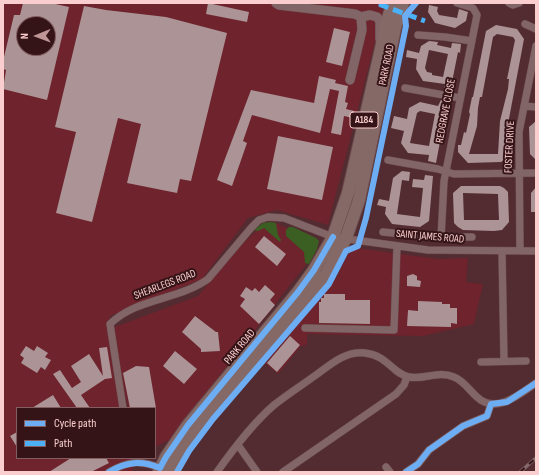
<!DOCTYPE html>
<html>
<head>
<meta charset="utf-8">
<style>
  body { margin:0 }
  #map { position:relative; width:539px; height:475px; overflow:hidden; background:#522c31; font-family:"Sofia Sans Condensed",sans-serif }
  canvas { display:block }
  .frame { position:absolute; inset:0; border:4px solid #facece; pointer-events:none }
  .legend { position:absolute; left:16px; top:407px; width:140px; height:52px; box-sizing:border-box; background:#341417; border:1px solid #835e60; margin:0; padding:5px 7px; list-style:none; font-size:12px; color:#facece }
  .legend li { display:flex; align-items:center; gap:8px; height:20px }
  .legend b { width:20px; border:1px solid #835e60 }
  .north { position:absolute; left:16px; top:16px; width:40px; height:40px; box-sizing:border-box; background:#341417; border:1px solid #835e60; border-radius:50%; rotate:269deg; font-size:11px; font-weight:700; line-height:16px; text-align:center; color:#facece }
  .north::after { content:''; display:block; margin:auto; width:14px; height:18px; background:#bf9597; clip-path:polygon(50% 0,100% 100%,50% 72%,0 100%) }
</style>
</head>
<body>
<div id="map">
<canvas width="539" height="475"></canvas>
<div class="frame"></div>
<ul class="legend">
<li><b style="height:5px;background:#6dadf4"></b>Cycle path</li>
<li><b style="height:5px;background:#4cb0f7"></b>Path</li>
</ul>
<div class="north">N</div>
</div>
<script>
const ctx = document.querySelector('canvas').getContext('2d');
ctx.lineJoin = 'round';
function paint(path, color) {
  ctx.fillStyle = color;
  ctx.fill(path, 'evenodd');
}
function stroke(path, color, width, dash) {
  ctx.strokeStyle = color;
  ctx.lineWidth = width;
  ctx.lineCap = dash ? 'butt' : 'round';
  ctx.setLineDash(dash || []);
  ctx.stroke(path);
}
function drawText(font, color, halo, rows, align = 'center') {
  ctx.font = font + ' "Sofia Sans Condensed",sans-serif';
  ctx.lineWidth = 4;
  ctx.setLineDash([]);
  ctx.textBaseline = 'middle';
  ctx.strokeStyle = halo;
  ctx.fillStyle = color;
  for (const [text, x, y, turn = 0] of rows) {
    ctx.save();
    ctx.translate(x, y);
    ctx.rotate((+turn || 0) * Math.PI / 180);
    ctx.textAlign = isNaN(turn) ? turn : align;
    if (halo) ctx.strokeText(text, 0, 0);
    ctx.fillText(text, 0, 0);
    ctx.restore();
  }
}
const built = new Path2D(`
  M3 3H385L328 225 277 210 248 218 202 279 110 316 112 328 198 296 241 245 262 226 273 222 318 241 305 266 169 440 155 447V408H128L114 340 124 408H17V458H131L133 472H3ZM24 24H48V48H24Z
  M357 248 438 259 468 258 466 282 483 284 474 324 423 336 307 334V345L301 346 278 374 265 363 336 278 349 251Z`);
const green = new Path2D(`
  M271 222 276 223 278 235 281 240 280 242 264 228 258 231 254 230 263 223Z
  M289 227H293L316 238 319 241 317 249 309 264 305 263 304 252 286 236V230Z`);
const building = new Path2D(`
  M23 3H51L69 7 47 100 3 89 6 70 3 69V61L14 15H20ZM24 24H48V48H24Z
  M208 3 249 12 247 22 206 14Z
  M429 5 438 7 437 11 439 15 457 18 459 9 468 12 466 21 455 28 435 23 428 12Z
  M84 6 106 10 166 17 227 33 191 181 180 179 177 193 127 183 141 124 118 118 92 222 56 213 76 132 55 127Z
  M496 25 517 29 524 39 508 124V157L501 162 468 163 458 152V145H461L464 132 466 133 470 114 469 112 472 97H473L486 31ZM497 34 513 37 515 40 507 79H509L508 89 500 121 498 154H469L477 126 478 108 480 97H482L493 37Z
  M334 28 350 32 342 66 326 62Z
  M429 41 438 42 437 45 451 48 452 43 461 44 460 53 458 52 452 82 454 83 452 91 444 89 445 84 423 81 416 69 417 59 406 57 407 50 419 53 421 46ZM429 50 448 54 443 77 432 75V73L427 72 425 68Z
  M319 76 336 80 335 83 348 86 345 102 348 103 346 109 354 111 353 118 344 116 341 135 331 133 339 91 330 89 320 133 252 115 243 141 247 143 232 186 217 180 251 90 314 103Z
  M441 100 450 102 448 110H446L436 163 428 161 429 155 408 153 401 143 404 131 391 128 394 116 407 119 409 108 420 102 438 106ZM420 111 435 114 429 146 410 143 417 113Z
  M536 121V160L530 154 529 127Z
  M278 136 333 147 322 200 267 189Z
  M402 171 410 172 409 181 402 180 397 214 420 217 423 188 412 187 413 179 424 180 425 175 433 176 429 221 420 227 392 224 385 214 386 207 377 205 379 199 389 201 393 178Z
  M461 186H500L504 188 508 192 509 222 502 230 494 231 463 230 458 227 454 223 453 193ZM463 193 498 194 499 220H464Z
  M536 187V212H531V193Z
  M264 236 286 254 277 266 255 247Z
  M413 274 417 276V280L421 281 420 287 407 286V276Z
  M265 285 275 294 270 300 275 305 259 324 240 306 245 299 240 296 246 287 252 291 255 288 259 292Z
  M324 294H345V300H370V324L319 323V302H321V298H324Z
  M418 301 442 302V304H450V308H457V324L451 323V327L407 326 408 310 418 311Z
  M195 316 216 332H218L220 351 201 352V349L182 332Z
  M290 336 300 345 277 372 267 363Z
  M26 346 34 351 37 346 48 353 45 357 51 360 45 370 41 367 37 373 21 363 24 358 20 355Z
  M107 347 112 378 105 379 81 395 90 408H77L53 374 60 370 72 388 81 382 71 366 89 354 103 376 99 348Z
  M175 351 197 369 184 384 163 366Z
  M136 366 149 367 156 408H130L123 373Z
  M53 395 61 408H32Z
  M17 432V447L10 436Z
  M71 458H106L109 463 91 472H49Z`);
const minor = new Path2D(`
  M509 3 513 5 519 3
  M525 24 536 29
  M418 35 445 37 472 41
  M405 88 460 98
  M524 106 536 107
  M388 160 438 169 454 174 536 173
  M383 232 431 237H472
  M441 238 444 181 477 15 473 8 457 3
  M502 251 504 361
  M520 251 519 132 536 46
  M305 328 394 330 397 246
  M481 362 526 361
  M123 408 110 324C136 298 179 300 208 279L251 228 259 220 268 217 284 218 333 237 428 250 536 251
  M238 445 257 472
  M386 467 390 472
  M109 472C130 460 141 460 163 469
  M217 472C234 448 252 424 274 405 288 394 302 385 316 375 331 364 345 351 365 353 387 355 393 374 409 377 425 380 438 370 454 377 464 381 469 390 477 397 496 415 520 394 536 383
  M283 472 396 394 404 385 407 377
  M406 472 418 464 429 450 463 426 487 416 491 404`);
const tertiary = new Path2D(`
  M276 3 279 5 355 14 361 17 362 30 350 80
  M361 17 370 15 377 17 380 21V39`);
const trunk = new Path2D(`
  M159 472 166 457 188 425 298 292 314 270 333 237 348 193 388 18 393 3
  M171 472 189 441 306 300 326 274 346 238 359 200 395 28 403 3`);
const rail = new Path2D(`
  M520 472 536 458`);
const quiet = new Path2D(`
  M382 3 381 5 425 21`);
const cycleway = new Path2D(`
  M109 472C126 462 141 460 160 468L166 457 188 425 298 292 314 270 333 237
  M177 472 189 451 213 419 329 284 346 251 358 246 366 218 406 26 405 16 416 3
  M406 472 418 464 429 450 463 426 487 416 491 404 507 402 536 383`);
const shields = [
  [364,120,28]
];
const shieldNames = [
  ["A184",364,120]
];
const streetNames = [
  ["PARK ROAD",387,65,-78],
  ["REDGRAVE CLOSE",446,111,-79],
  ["FOSTER DRIVE",510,147,-87],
  ["SAINT JAMES ROAD",430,237,5],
  ["SHEARLEGS ROAD",165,285,-21],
  ["PARK ROAD",240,347,-50]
];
paint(built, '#6e232d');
paint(green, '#3b5f22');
paint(building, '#ab9396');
stroke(minor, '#6b4a4d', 8);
stroke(tertiary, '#6b4a4d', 10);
stroke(trunk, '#6b4a4d', 14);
stroke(minor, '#826567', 7);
stroke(tertiary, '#826567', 9);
stroke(trunk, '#846966', 12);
stroke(rail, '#84686a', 3.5);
stroke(rail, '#341417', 2, [6]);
stroke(quiet, '#4cb0f7', 5, [10, 5]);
stroke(cycleway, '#6dadf4', 6);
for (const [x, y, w] of shields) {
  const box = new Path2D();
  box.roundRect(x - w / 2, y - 8, w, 16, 3);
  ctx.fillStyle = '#341417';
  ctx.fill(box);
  stroke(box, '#facece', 1);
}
drawText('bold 10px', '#facece', null, shieldNames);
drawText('11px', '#facece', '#341417', streetNames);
</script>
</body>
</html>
